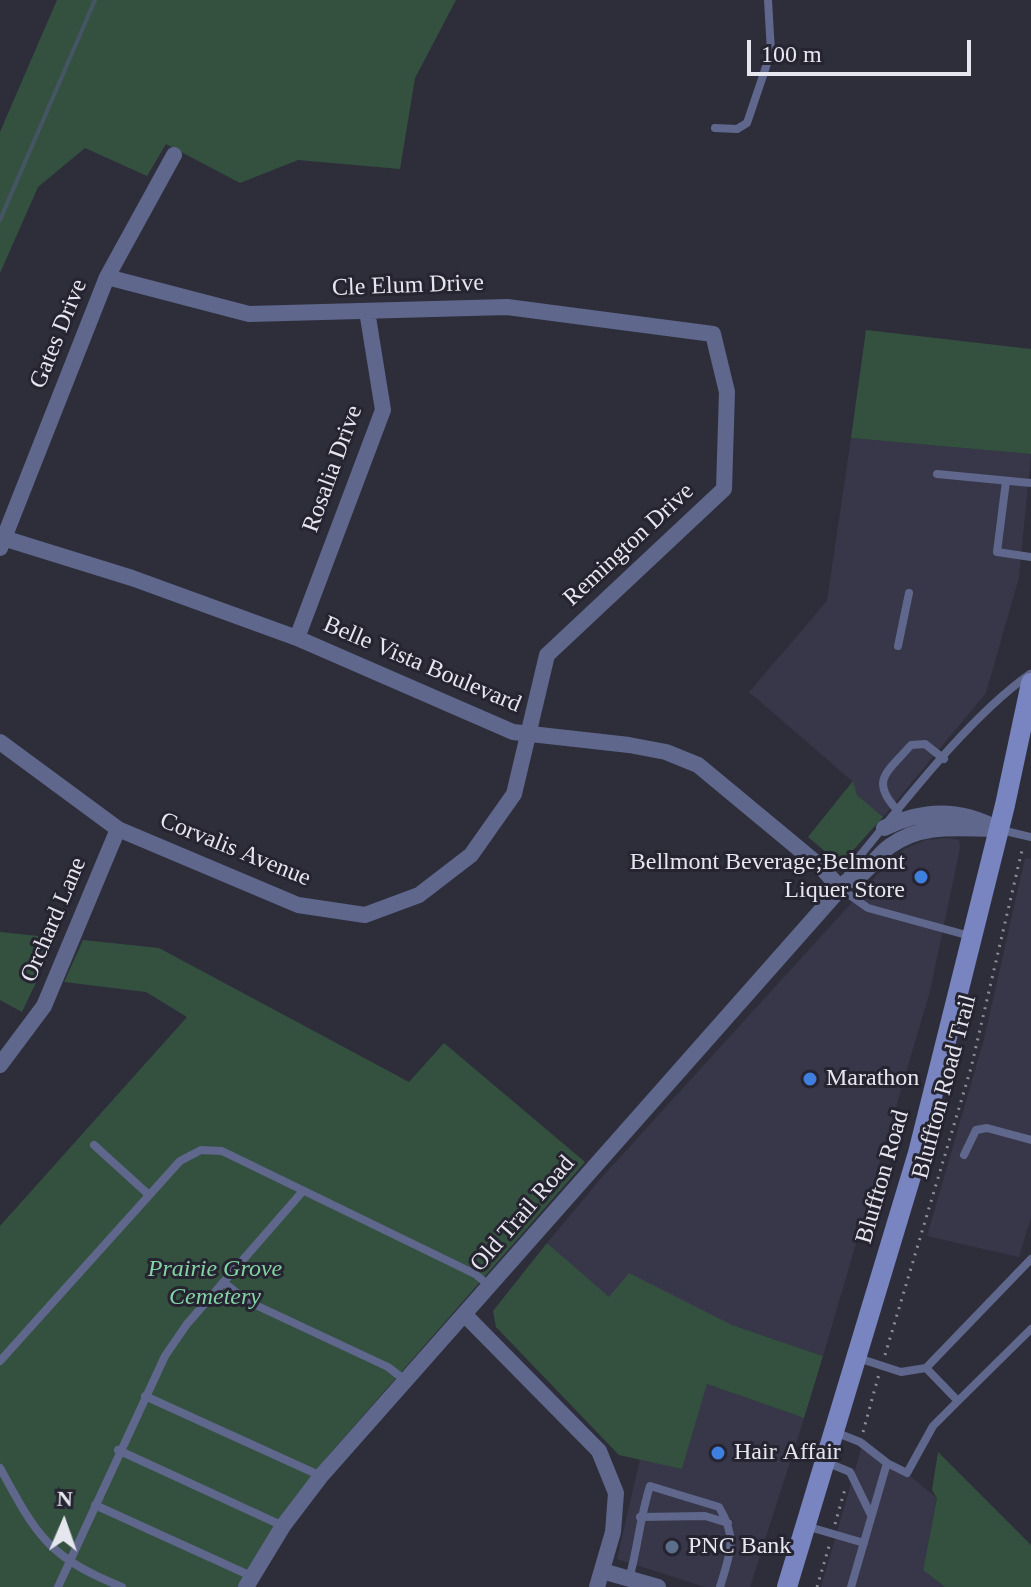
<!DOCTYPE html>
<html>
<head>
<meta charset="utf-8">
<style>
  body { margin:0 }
  #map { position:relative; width:1031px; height:1587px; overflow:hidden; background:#2e2e3b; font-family:Georgia,serif }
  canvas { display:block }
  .north { position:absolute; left:24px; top:1483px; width:80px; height:80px; -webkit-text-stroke:6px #252430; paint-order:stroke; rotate:2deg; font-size:22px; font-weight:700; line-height:32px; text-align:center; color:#e6e6ef }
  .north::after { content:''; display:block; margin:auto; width:28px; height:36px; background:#e6e6ef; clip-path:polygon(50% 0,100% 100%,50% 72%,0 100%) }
  .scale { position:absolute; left:747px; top:40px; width:224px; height:36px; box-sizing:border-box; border:4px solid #e6e6ef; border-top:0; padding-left:10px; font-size:24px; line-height:28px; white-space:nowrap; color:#e6e6ef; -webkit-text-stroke:6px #252430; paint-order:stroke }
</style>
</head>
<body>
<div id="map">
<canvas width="1031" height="1587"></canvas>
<div class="north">N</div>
<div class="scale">100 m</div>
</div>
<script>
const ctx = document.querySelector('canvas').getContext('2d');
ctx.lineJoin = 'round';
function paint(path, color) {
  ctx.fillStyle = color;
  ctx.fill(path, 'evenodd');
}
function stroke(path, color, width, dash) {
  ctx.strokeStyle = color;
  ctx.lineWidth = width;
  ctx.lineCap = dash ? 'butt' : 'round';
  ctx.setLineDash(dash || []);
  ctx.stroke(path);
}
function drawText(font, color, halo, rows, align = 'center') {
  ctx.font = font + ' Georgia,serif';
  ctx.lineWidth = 6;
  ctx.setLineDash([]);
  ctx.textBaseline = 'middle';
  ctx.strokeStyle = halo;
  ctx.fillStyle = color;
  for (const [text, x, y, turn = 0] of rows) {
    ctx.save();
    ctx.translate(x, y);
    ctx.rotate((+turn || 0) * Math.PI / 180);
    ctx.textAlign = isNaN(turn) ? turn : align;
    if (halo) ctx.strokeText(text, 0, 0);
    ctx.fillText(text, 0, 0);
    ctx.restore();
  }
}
const built = new Path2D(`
  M851 438 1031 454 1019 577 986 693 883 817 857 795 852 781 749 692 827 601Z
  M947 838 959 840 960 848 930 991 823 1356 732 1325 609 1298 547 1243 602 1177 876 876 904 849 926 840Z
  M1025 858 1031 859V1217L1019 1257 927 1236 984 1039Z
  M707 1384 804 1418 750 1587H705L617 1559 640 1459 682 1469Z
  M864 1439 937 1498 923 1570 945 1587H821Z`);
const green = new Path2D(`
  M57 0H456L415 78 400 169 298 160 240 183 166 144 147 176 85 148 38 187 0 273V132Z
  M866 330 1031 349V454L851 438Z
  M853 781 857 795 883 817 846 858H833L808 837Z
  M0 932 57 938 22 1012 0 1000Z
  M83 940 159 948 409 1082 444 1043 585 1162 327 1457 269 1536 238 1587H0V1226L187 1017 146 992 64 982Z
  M547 1243 609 1297 629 1273 732 1325 823 1356 804 1418 707 1384 682 1469 619 1455 496 1327 493 1311Z
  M938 1452 1031 1545V1587H945L923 1570 937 1498 932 1490Z`);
const stream = new Path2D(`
  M0 220 95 0`);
const path = new Path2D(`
  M885 1355 971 1068 1023 846
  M863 1432 879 1374
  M835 1524 845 1489
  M817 1587 830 1543`);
const service = new Path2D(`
  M715 128 737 129 747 123 771 52 768 0
  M937 474 1031 483
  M1006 481 997 552 1031 557
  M898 646 909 593
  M898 811C869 780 887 773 911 745L925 744 944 759
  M1001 830 1031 837
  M847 880 849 869C899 809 967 718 1030 674
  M841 889 868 908 970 936
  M94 1145 149 1195
  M964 1155 976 1130 987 1128 1031 1140
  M223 1282 247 1301 388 1367 406 1381
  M0 1361 180 1161 201 1150 222 1151 475 1274 491 1287
  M926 1368 1031 1259
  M145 1396 321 1476
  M958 1401 1031 1329
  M835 1432 860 1442 887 1463
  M118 1450 283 1526
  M826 1462 850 1472 871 1515
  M0 1468C37 1536 48 1557 122 1587
  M95 1505 251 1576
  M640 1517 705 1516 728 1523
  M806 1526 864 1543
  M629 1579C638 1547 640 1517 650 1486L719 1507C738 1539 730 1553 720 1587
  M58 1587 165 1356 187 1324 303 1191
  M851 1587 887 1463 907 1473 933 1426 958 1401 926 1368 901 1372 858 1358`);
const minor = new Path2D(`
  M0 537 132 578 297 638 513 732 629 745 666 752 698 765 821 867 841 889
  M0 548 107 277 174 155
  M297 638 383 410 367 311
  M0 742 118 829 298 905 365 915 419 895 471 855 514 794 547 655 724 489 727 392 713 334 507 307 249 314 107 277
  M884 828C923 809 959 808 998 829
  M0 1065 44 1006 118 829
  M466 1316 599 1451 616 1493 613 1532 597 1587
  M602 1571 658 1587
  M246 1587 283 1526 321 1476 847 881C867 877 874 857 890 846 924 822 960 829 999 829`);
const secondary = new Path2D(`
  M787 1587 918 1153 1005 805 1031 683`);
const markers = [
  [921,877,8,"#3f7fe0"],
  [810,1079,8,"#3f7fe0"],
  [718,1453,8,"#3f7fe0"],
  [672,1547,8,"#5c6f8a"]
];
const streetNames = [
  ["Cle Elum Drive",408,286,-2],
  ["Gates Drive",59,334,-68],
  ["Rosalia Drive",333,469,-70],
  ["Remington Drive",629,545,-43],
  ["Belle Vista Boulevard",422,665,23],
  ["Corvalis Avenue",235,850,22],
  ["Orchard Lane",54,920,-67],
  ["Bluffton Road Trail",945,1087,-75],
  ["Bluffton Road",883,1177,-74],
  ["Old Trail Road",523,1214,-49]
];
const poiNames = [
  ["Bellmont Beverage;Belmont",905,863,"right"],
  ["Liquer Store",905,891,"right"],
  ["Marathon",826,1079],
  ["Hair Affair",734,1453],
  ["PNC Bank",688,1547]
];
const parkNames = [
  ["Prairie Grove",215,1270],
  ["Cemetery",215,1298]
];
paint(built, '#38374a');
paint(green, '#345140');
stroke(stream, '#465563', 4);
stroke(path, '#8e8e99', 3, [2, 6]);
stroke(service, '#5f678c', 8);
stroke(minor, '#5f678c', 16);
stroke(secondary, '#7985c0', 20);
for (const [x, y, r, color] of markers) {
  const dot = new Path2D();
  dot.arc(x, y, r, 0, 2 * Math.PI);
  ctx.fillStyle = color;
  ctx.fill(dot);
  stroke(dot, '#252430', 3);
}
drawText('24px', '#e6e6ef', '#252430', streetNames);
drawText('24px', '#e6e6ef', '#252430', poiNames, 'left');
drawText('italic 24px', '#83d3a5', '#252430', parkNames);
</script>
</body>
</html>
